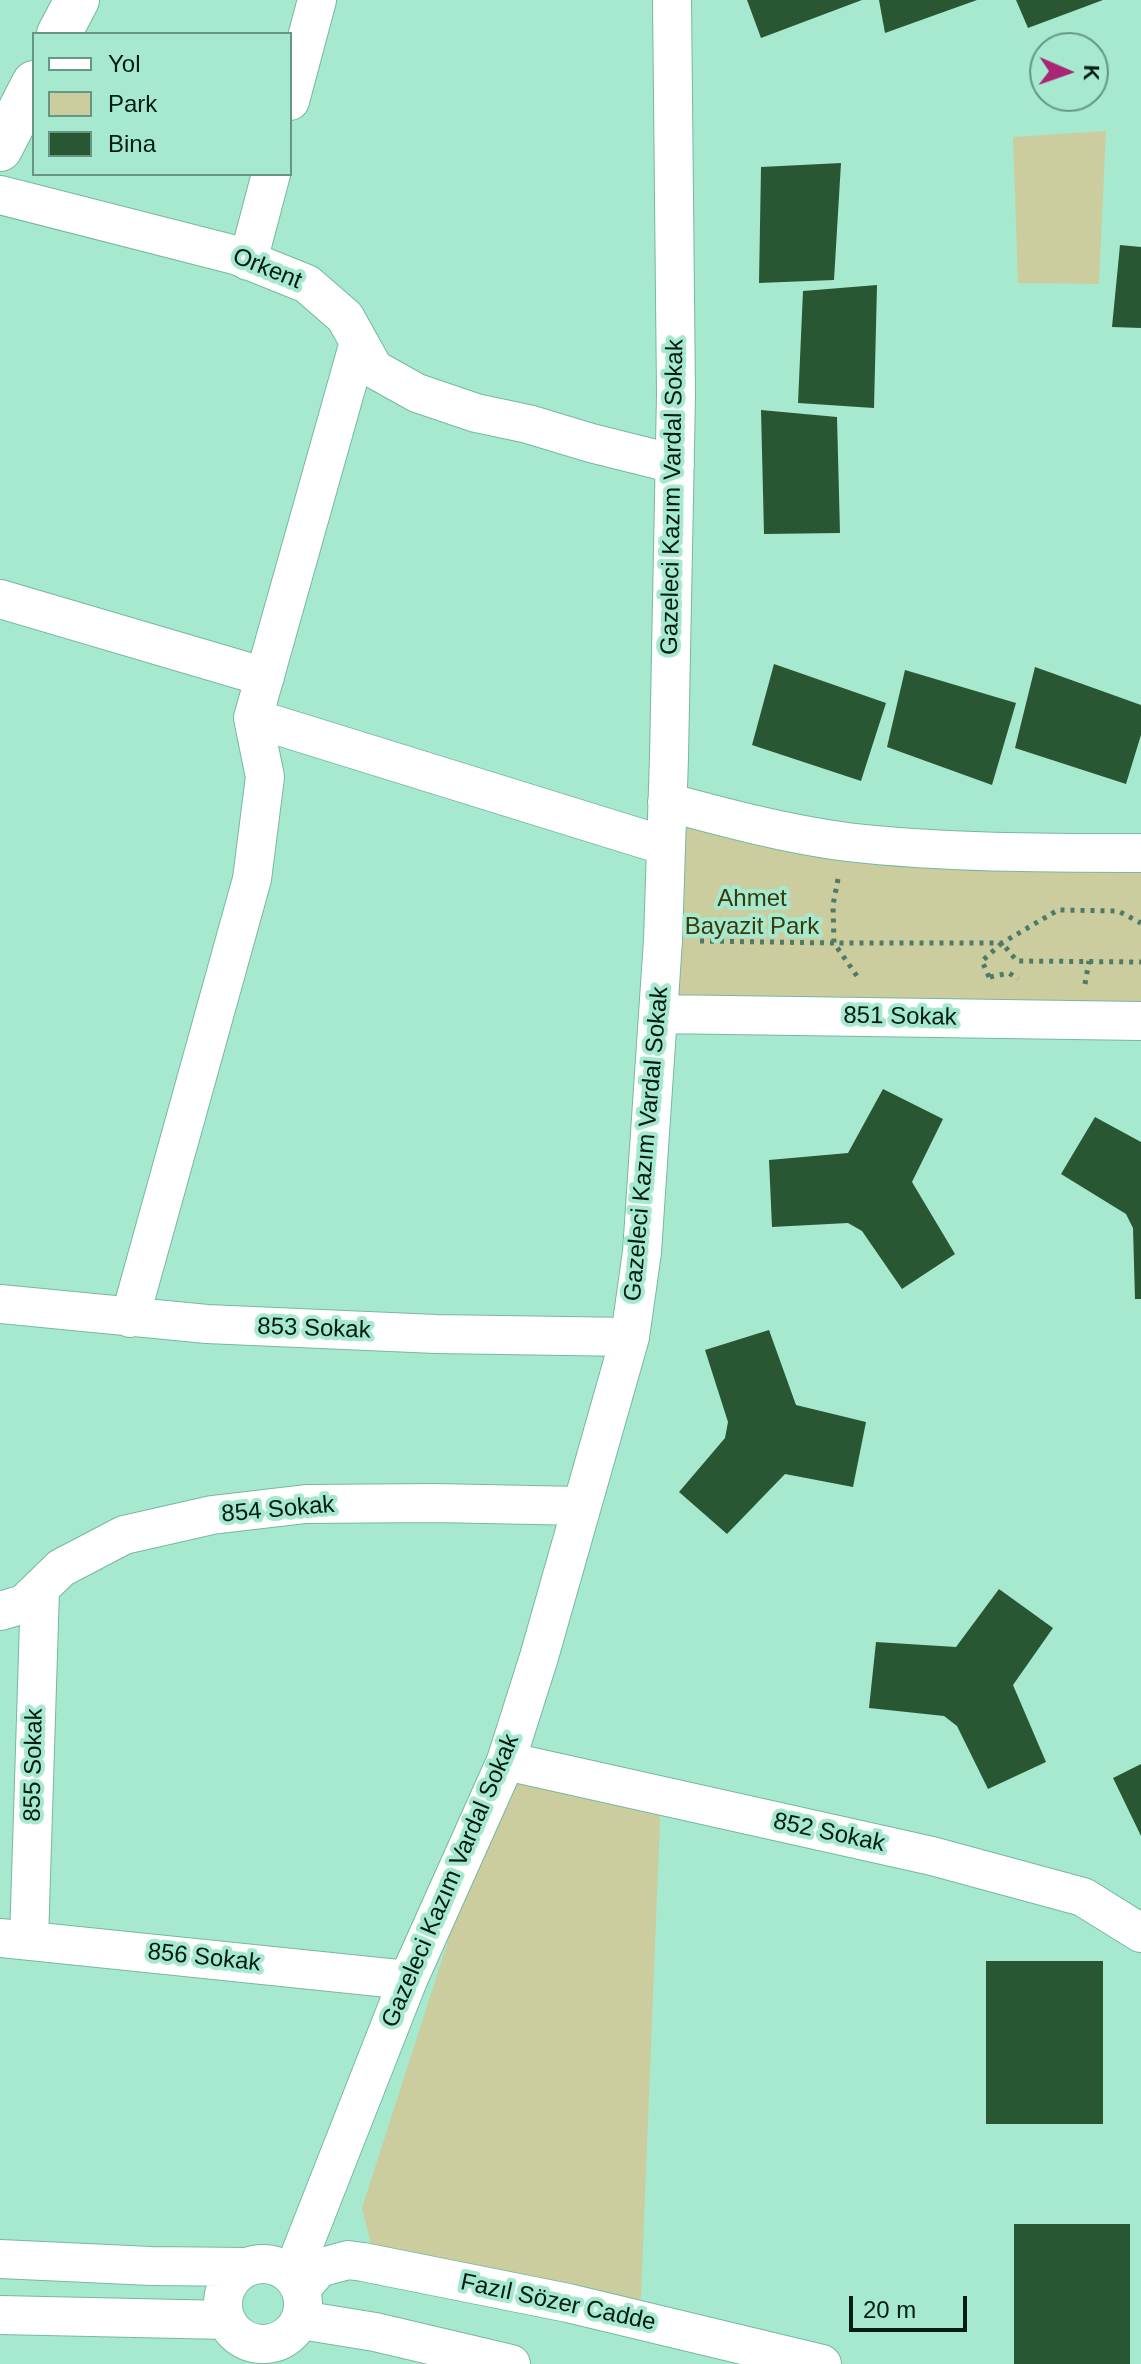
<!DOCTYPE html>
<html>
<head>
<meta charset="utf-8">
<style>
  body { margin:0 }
  #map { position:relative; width:1141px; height:2364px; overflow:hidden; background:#a6e9cf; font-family:Arial,sans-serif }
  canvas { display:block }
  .legend { position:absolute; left:32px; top:32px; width:260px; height:144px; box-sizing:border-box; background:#a6e9cf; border:2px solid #649784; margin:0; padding:10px 14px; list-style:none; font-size:24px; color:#021d14 }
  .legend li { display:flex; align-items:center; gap:16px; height:40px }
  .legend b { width:40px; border:2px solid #649784 }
  .north { position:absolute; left:1029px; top:32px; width:80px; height:80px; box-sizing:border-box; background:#a6e9cf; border:2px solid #649784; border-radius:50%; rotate:92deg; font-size:22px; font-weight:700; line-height:32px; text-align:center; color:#021d14 }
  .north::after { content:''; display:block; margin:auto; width:28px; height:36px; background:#a82674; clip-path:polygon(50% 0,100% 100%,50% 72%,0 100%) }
  .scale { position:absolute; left:849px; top:2296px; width:118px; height:36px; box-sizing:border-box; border:4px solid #021d14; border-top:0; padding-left:10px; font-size:24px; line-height:28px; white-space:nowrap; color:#021d14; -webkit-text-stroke:6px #a6e9cf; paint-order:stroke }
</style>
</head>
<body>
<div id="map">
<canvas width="1141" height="2364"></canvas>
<ul class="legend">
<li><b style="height:10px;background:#fff"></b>Yol</li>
<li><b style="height:22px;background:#cccd9e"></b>Park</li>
<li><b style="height:22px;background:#2a5733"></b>Bina</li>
</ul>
<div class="north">K</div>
<div class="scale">20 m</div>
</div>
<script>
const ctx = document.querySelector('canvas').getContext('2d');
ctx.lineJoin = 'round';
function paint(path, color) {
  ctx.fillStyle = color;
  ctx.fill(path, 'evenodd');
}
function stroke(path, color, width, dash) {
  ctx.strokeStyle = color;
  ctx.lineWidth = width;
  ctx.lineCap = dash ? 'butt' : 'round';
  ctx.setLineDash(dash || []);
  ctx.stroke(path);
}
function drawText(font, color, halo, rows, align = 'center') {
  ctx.font = font + ' Arial,sans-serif';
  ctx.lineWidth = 8;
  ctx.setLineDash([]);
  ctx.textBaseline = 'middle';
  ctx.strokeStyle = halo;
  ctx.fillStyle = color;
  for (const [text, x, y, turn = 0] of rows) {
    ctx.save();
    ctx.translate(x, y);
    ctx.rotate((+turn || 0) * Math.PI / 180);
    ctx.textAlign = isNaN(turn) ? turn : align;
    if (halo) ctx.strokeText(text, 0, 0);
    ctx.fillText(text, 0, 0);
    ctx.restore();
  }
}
const green = new Path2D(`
  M1106 131 1099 284 1018 283 1013 137Z
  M667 802 746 824 1141 850V1002L661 998Z
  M506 1761 661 1796 640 2320 376 2265 362 2208Z`);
const building = new Path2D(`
  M747 0H862L761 38Z
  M879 0H977L885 33Z
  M1016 0H1103L1028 28Z
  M841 163 834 280 759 283 761 167Z
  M1120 245 1141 247V328L1112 327Z
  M877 285 874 408 798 403 803 291Z
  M761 410 837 417 840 533 764 534Z
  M774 664 886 703 861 781 752 745Z
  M1035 667 1141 705V735L1126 784 1015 748Z
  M905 670 1016 703 992 785 887 747Z
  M883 1089 943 1119 912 1182 955 1254 902 1289 862 1231 848 1223 772 1227 769 1160 848 1153Z
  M1095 1117 1141 1142V1299H1135L1133 1228 1126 1214 1061 1174Z
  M769 1330 796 1405 866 1422 853 1487 785 1474 727 1534 679 1492 725 1438 728 1422 705 1350Z
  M999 1589 1053 1628 1013 1685 1046 1762 988 1789 957 1726 944 1716 869 1708 876 1642 956 1647Z
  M1141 1764V1836L1113 1778Z
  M986 1961H1103V2124H986Z
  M1014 2224H1130V2364H1014Z`);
const path = new Path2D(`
  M838 879 833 905 834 943H1002L1058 910 1118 911 1141 923
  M700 941 834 943 859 979
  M989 977 982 961 1002 943 1017 961 1141 962
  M990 977 1009 973 1018 979
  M1085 984 1089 961`);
const minor = new Path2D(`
  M290 101 317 0
  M0 195 235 255 307 284 345 317 374 369 417 393 476 413 528 424 591 443 675 464
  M248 261 271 174
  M0 599 265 677
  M253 718 666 846
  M667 802C726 818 786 834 847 842 944 853 1043 853 1141 853
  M658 1014 1141 1021
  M0 1304 207 1324 436 1334 630 1337
  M130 1318 252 879 265 777 253 718 359 342
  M0 1611 24 1604 61 1568 124 1535 212 1515 306 1504 435 1503 582 1506
  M506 1761 932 1856 1083 1897 1141 1933
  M0 1938 408 1980
  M29 1940 40 1590
  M0 2259 151 2266 248 2267
  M223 2304a40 40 0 1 1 80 0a40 40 0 1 1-80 0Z
  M292 2275 408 1980 506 1761 539 1657 630 1337 642 1252 663 940 669 757 676 394 672 0
  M301 2289 319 2268 348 2260 363 2262 568 2303 822 2364
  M0 2315 226 2320
  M301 2320 375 2332 511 2364`);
const major = new Path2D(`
  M59 34 77 0
  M0 149 34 83`);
const streetNames = [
  ["Orkent",267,269,22],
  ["Gazeleci Kazım Vardal Sokak",673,497,-89],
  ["851 Sokak",900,1017,1],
  ["Gazeleci Kazım Vardal Sokak",647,1144,-85],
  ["853 Sokak",314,1329,2],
  ["854 Sokak",278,1510,-5],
  ["855 Sokak",34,1765,-89],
  ["852 Sokak",829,1833,12],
  ["Gazeleci Kazım Vardal Sokak",451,1881,-67],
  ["856 Sokak",204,1958,6],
  ["Fazıl Sözer Cadde",558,2303,12]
];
const parkNames = [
  ["Ahmet",752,899],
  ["Bayazit Park",752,927]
];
paint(green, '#cccd9e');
paint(building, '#2a5733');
stroke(minor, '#76b8a0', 40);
stroke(major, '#76b8a0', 46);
stroke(path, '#4d7a69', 5, [4, 6]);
stroke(minor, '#fff', 38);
stroke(major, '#fff', 44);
drawText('24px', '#021d14', '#a6e9cf', streetNames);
drawText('24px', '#3b3b09', '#a6e9cf', parkNames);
</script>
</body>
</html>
